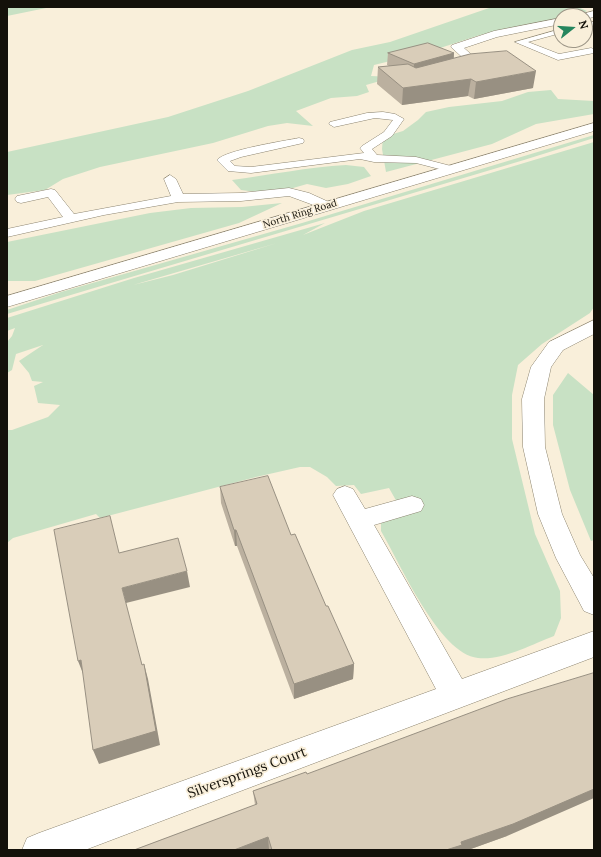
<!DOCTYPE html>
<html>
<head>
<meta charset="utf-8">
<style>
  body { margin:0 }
  #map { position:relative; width:601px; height:857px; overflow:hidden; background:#f9efda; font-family:Lora,serif }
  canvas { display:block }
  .frame { position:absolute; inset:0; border:8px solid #14110a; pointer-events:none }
  .north { position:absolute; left:553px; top:8px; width:40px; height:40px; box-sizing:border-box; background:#f9efda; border:1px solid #9d9687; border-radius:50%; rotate:73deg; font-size:11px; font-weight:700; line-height:16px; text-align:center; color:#14110a }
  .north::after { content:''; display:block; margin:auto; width:14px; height:18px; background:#26865e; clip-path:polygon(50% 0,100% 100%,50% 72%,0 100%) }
</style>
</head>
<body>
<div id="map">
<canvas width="601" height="857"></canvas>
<div class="frame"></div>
<div class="north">N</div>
</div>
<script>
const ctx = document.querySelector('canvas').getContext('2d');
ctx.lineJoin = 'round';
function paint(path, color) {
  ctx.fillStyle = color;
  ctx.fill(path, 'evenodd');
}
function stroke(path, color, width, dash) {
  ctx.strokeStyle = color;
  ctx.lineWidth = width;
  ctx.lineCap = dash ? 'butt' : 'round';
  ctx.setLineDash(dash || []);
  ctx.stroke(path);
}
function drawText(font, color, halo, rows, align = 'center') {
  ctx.font = font + ' Lora,serif';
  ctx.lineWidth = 3.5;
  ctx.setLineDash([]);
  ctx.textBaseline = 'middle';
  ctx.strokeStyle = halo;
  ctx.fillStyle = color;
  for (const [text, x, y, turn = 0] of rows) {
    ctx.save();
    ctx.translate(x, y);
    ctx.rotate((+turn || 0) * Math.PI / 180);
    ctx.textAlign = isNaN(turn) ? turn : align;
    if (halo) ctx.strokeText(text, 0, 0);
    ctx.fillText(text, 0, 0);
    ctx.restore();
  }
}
const green = new Path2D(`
  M7 7H51L7 16Z
  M492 7H578L587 11 582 14 561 16V18L480 35 431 51 374 65 371 76 394 77 366 85 369 92 357 96 331 98 296 111 313 126 287 123 268 126 213 143 100 167 63 179 45 190 7 195V152L168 117 248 91 352 50 390 42Z
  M551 90 558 99 594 101V114L536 124 492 144 386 172 382 149 383 137 403 131 418 120 426 112 449 107 502 101 528 92Z
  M594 135V138L524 160 7 314V310L61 292 302 223Z
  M594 142V307L590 313 542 344 518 365 512 395V439L535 534 560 591 561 618 554 636C533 644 501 661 478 658 439 654 400 563 381 531V522L402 511 389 488 361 494 354 485 336 486 327 477 310 467H300L256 477 100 518 96 514 13 538 7 543V430H12L48 417 60 405 38 403 34 386 43 382 32 381 29 373 19 361 43 345 16 354 12 370 7 373V342L12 336 15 328 7 331V318L134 278 325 223 303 235 364 211ZM277 243 173 275 133 285Z
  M346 165 364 167 371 176 348 184 326 188 307 184 272 194 241 190 232 180C270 175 308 167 346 165Z
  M282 203 239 223 35 281H7V242L150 213 191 208 242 207Z
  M568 373 594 395V540L591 541 570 490 553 425V395Z`);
const lane = new Path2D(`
  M594 22V26L585 27V23Z
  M561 29V33L528 42 559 54 591 48 594 49V53L558 60 515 42Z
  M383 112 395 114 404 119 392 136 372 149 377 155 416 157 455 167 457 169 455 171 451 172 416 163 374 162 360 159 251 173 228 171 217 160C225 150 284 141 299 138L303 139 304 141 303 143 241 157 230 161 235 166 251 167 364 153 360 148 362 146 384 132 393 120 375 118 334 127 329 124 330 122 367 113Z
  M170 175 176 179 183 194 241 193 289 188 309 193 331 203 333 206 327 210 289 196 241 201 178 202 104 215 7 237V229L63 217 48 197 21 203 17 202 15 199 17 196 51 189 55 190 74 214 171 196 164 179Z`);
const street = new Path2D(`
  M594 11V17L585 19V16H580L582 14Z
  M561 18V24L497 37 464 48 473 56 468 68 449 73 443 70 445 68 459 64 462 57 451 47 452 45 494 31Z
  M594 320V334L563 350 551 367 544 399 545 447 562 514 580 555 594 578V615L584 611 556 558 538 514 523 447 522 399 531 367 549 342Z
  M345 486 353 489 365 509 412 496 421 499 424 505 421 511 374 525 462 679 594 631V657L85 850H22L27 838 39 833 436 689 333 495 337 489Z`);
const secondary = new Path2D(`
  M594 123V131L7 307V296Z`);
const wall = new Path2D(`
  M388 53H454V58L533 88 474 99 468 96 402 105 377 84 378 67 389 66 387 65Z
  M220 487 291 535 354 664 353 679 294 699 237 546H235L221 503Z
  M307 774 507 836 468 850H269V849L267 850H134L255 805 253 791Z`);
const shadedWall = new Path2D(`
  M454 53 453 64 413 76 414 64Z
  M536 71 533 88 474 99 476 82Z
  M471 79 468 96 402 105 403 88Z
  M234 530H236L237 546H235Z
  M187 571 190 587 126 603 122 588Z
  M81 660 84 676 78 661Z
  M144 664 148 679 160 745 99 764 93 750Z
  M354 664 353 679 294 699V684Z
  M594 789V798L507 836 468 850H446L461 842Z
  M268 837 269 849 267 850H234Z`);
const building = new Path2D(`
  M428 43 454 53 414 64 388 53Z
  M507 51 536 71 476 82 471 79 403 88 378 67 408 64 416 68 470 54Z
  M268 476 291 535 295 534 326 606H328L354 664 294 684 236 530H234L220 487Z
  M110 516 119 553 178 538 187 571 122 588 142 665 144 664 156 731 93 750 81 660 78 661 54 530Z
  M593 673H594V789L513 824 461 842 462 845 446 850H272L268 837 234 850H134L257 804 253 791 306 772 307 774 507 699Z`);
const farStreetnames = [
  ["North Ring Road",300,214,-17]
];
const nearStreetnames = [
  ["Silversprings Court",247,773,-20]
];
paint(green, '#c8e1c4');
stroke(lane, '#8c8470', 1);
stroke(street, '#8c8470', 1);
stroke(secondary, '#8c8470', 1);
paint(lane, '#fff');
paint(street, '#fff');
paint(secondary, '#fff');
paint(wall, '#bbb09f');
paint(shadedWall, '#989082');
paint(building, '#d9cdb9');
stroke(building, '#989082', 1);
drawText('10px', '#14110a', '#f9efda', farStreetnames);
drawText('14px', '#14110a', '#f9efda', nearStreetnames);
</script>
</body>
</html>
